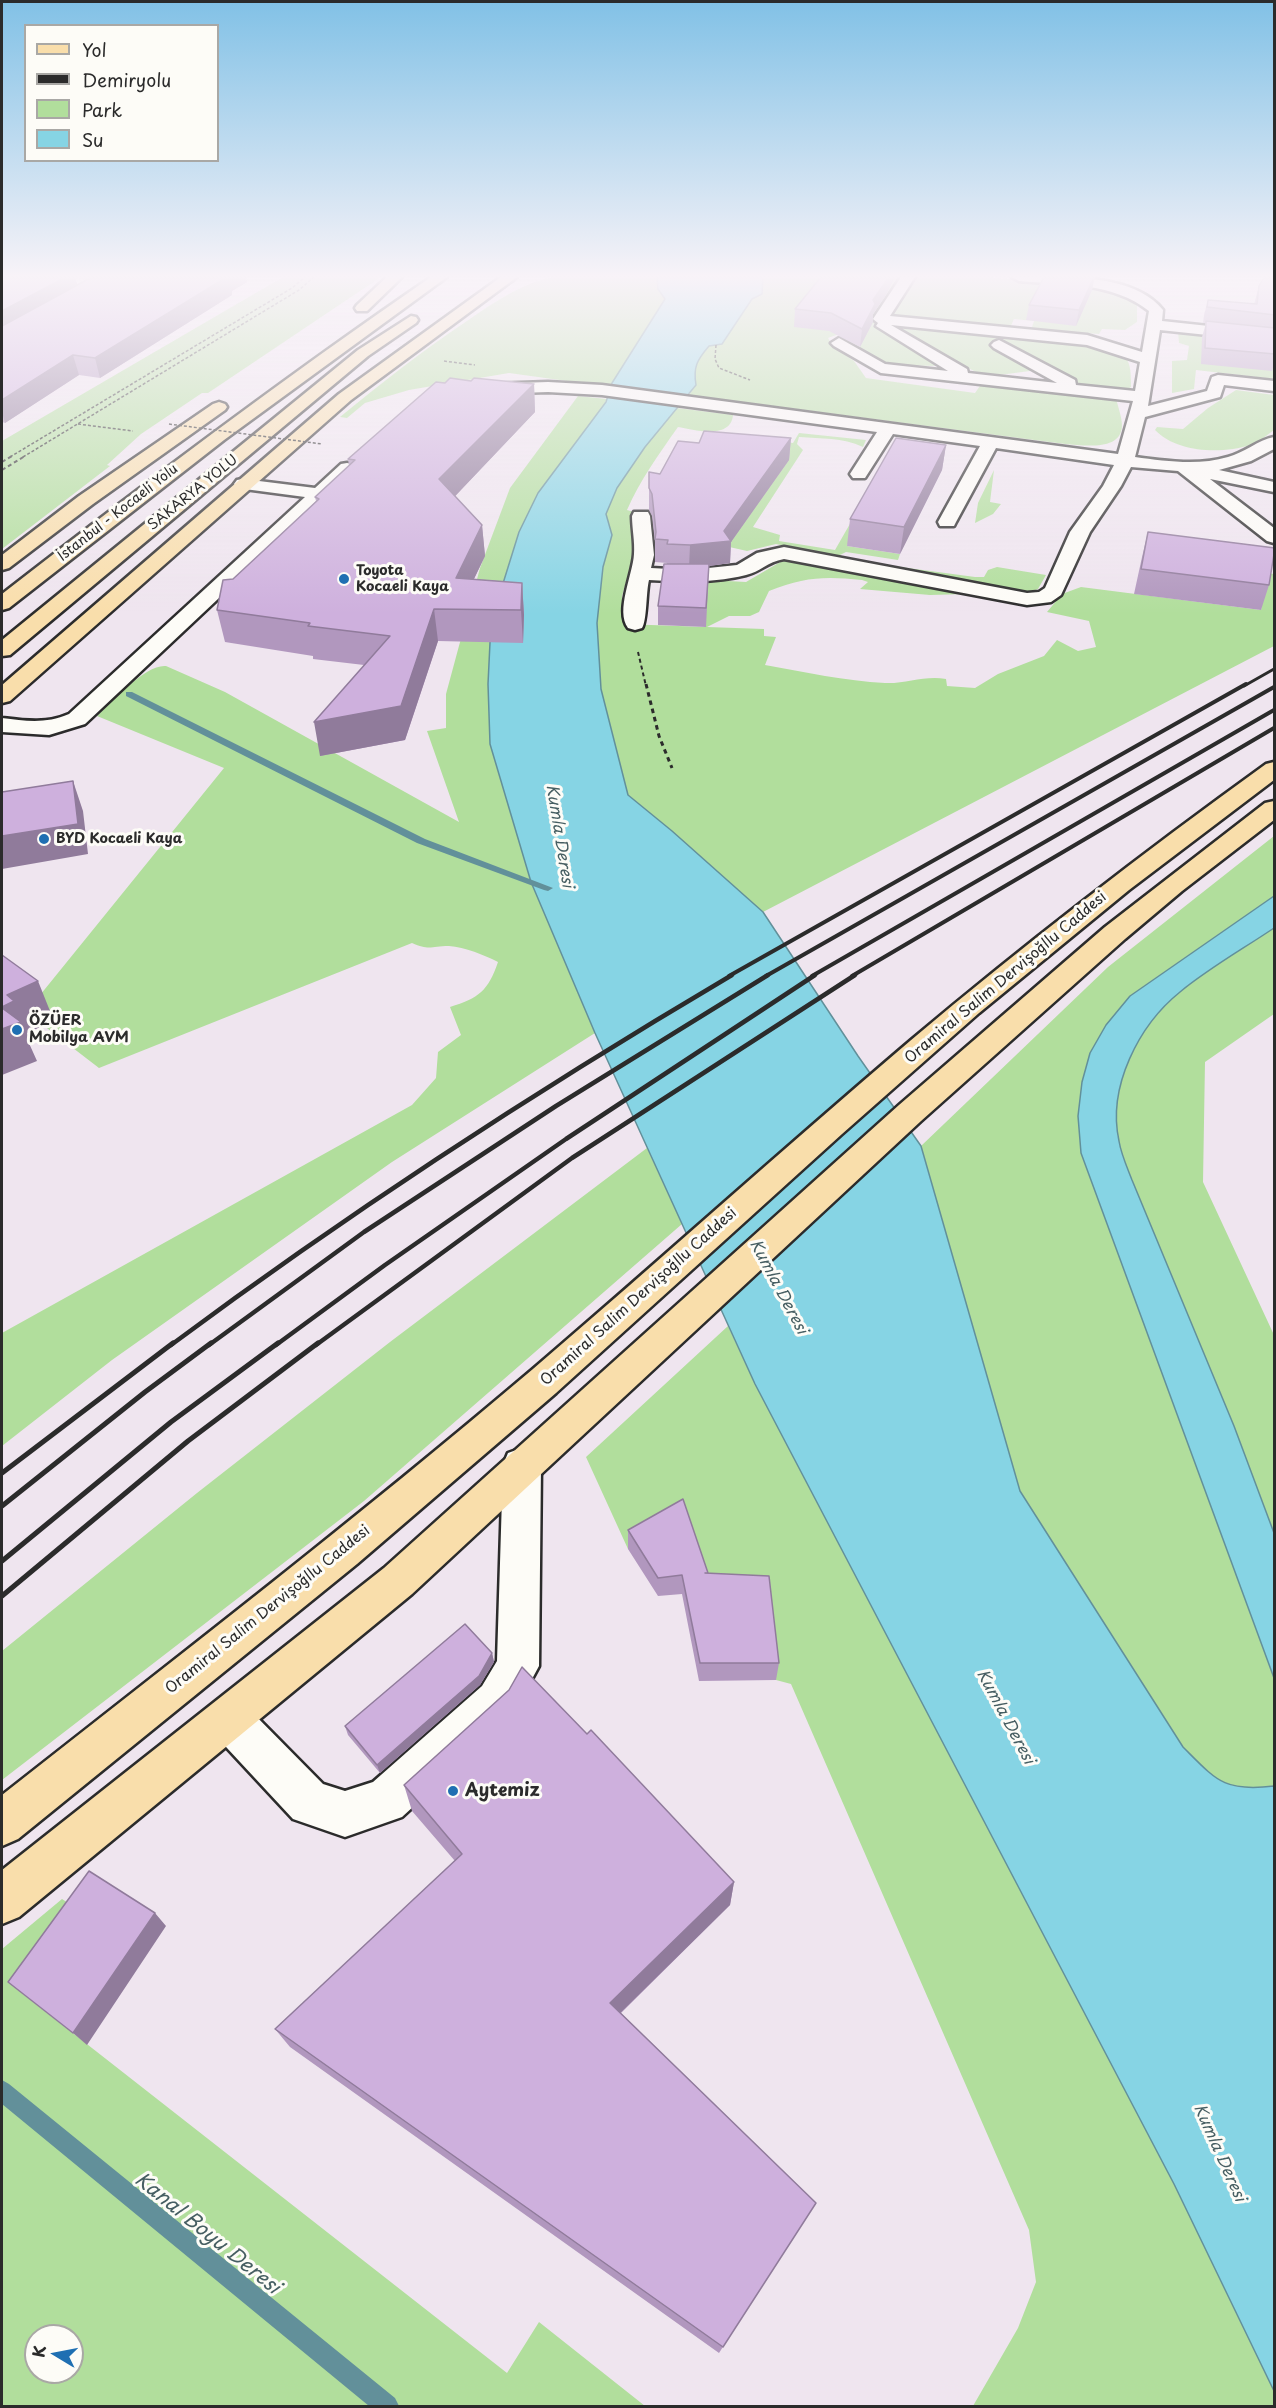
<!DOCTYPE html>
<html>
<head>
<meta charset="utf-8">
<style>
  body { margin:0 }
  #map { position:relative; width:1276px; height:2408px; overflow:hidden; background:#efe5ef; font-family:"Playpen Sans",sans-serif }
  canvas { display:block }
  .frame { position:absolute; inset:0; border:3px solid #2b2b2b; pointer-events:none }
  .legend { position:absolute; left:24px; top:24px; width:195px; height:138px; box-sizing:border-box; background:#fdfcf7; border:2px solid #a9a8a5; margin:0; padding:8px 10px; list-style:none; font-size:18px; color:#2b2b2b }
  .legend li { display:flex; align-items:center; gap:12px; height:30px }
  .legend b { width:30px; border:2px solid #a9a8a5 }
  .north { position:absolute; left:24px; top:2324px; width:60px; height:60px; box-sizing:border-box; background:#fdfcf7; border:2px solid #a9a8a5; border-radius:50%; rotate:280deg; font-size:16px; font-weight:700; line-height:24px; text-align:center; color:#2b2b2b }
  .north::after { content:''; display:block; margin:auto; width:21px; height:27px; background:#1f6fb2; clip-path:polygon(50% 0,100% 100%,50% 72%,0 100%) }
</style>
</head>
<body>
<div id="map">
<canvas width="1276" height="2408"></canvas>
<div class="frame"></div>
<ul class="legend">
<li><b style="height:8px;background:#f9deab"></b>Yol</li>
<li><b style="height:8px;background:#2b2b2b"></b>Demiryolu</li>
<li><b style="height:16px;background:#b1de9c"></b>Park</li>
<li><b style="height:16px;background:#86d4e4"></b>Su</li>
</ul>
<div class="north">K</div>
</div>
<script>
const ctx = document.querySelector('canvas').getContext('2d');
ctx.lineJoin = 'round';
function paint(path, color) {
  ctx.fillStyle = color;
  ctx.fill(path, 'evenodd');
}
function stroke(path, color, width, dash) {
  ctx.strokeStyle = color;
  ctx.lineWidth = width;
  ctx.lineCap = dash ? 'butt' : 'round';
  ctx.setLineDash(dash || []);
  ctx.stroke(path);
}
function drawText(font, color, halo, rows, align = 'center') {
  ctx.font = font + ' "Playpen Sans",sans-serif';
  ctx.lineWidth = 6;
  ctx.setLineDash([]);
  ctx.textBaseline = 'middle';
  ctx.strokeStyle = halo;
  ctx.fillStyle = color;
  for (const [text, x, y, turn = 0] of rows) {
    ctx.save();
    ctx.translate(x, y);
    ctx.rotate((+turn || 0) * Math.PI / 180);
    ctx.textAlign = isNaN(turn) ? turn : align;
    if (halo) ctx.strokeText(text, 0, 0);
    ctx.fillText(text, 0, 0);
    ctx.restore();
  }
}
const green = new Path2D(`
  M283 277H381L208 393H202L141 434 107 465 110 466 2 549V441Z
  M553 277H657L658 289 666 298 610 387 509 373 409 390 365 403 347 418 340 417C380 384 421 352 464 323 492 304 519 284 553 277Z
  M763 277H898L872 320 1091 344C1123 352 1132 351 1131 387L1125 391 1090 389 999 341 989 343 1037 370 985 377 885 323 872 325 936 362V366L887 365 848 342 849 334 842 333 828 338 833 346 854 361 866 378 975 393 982 383 1116 398C1118 407 1122 417 1122 426 1121 452 1082 445 1065 444L689 395 696 385C693 367 697 360 709 346L722 344 752 299 762 294Z
  M918 277H987L1083 286 1107 290 1137 304V322L1125 330 1102 329 1099 334 1031 330 1034 321 1014 319 1009 330 891 317Z
  M1178 332 1274 341V379L1196 370 1194 389 1172 393V361L1187 360 1189 346 1179 343Z
  M1236 390 1274 395V430C1267 435 1259 442 1250 445 1222 454 1177 453 1155 430L1157 427 1183 429 1208 408Z
  M578 396 607 399 491 622 488 684 490 744 531 882 595 1033 392 1162 112 1360 2 1446V1333L412 1105 436 1078 438 1052 461 1035 450 1007C479 998 488 991 498 962 484 955 465 947 449 946 431 946 430 951 412 943L99 1068 43 1025 53 1020 32 1005 224 768 97 716C112 701 146 664 166 666L225 692 459 822 427 731 446 728V694L480 568 510 488Z
  M677 408 733 415C731 440 694 430 678 427 659 454 640 480 627 510L634 512 636 534 632 561 622 596 624 624 705 627 677 585 710 580 746 582 782 561 790 559 966 594 930 595 860 589 868 582 862 580C825 576 804 577 769 591L759 612 750 616H729L707 627 764 629V636L776 637 765 665C805 672 845 681 885 683 906 684 925 675 946 679L947 686 975 688 998 674 1044 656 1057 640 1078 651 1096 647 1089 621 1047 612 1062 594 1081 587 1261 610 1266 573 1274 574V646L763 912 672 831 628 795 601 690 597 623 603 567 612 535 606 514 617 488 645 447Z
  M799 433 866 440 863 447C842 437 821 439 799 437L797 444 803 450 753 527 780 535 779 541 835 550 883 466 847 546 900 554 898 560 846 552 840 555H829L776 544 747 551 725 546 786 442 793 443Z
  M994 470 990 502 1001 504 993 514 975 523 978 503Z
  M878 564 975 577H984L988 570 997 567 1046 575 1038 589 1029 592Z
  M1274 836V896L1130 996 1081 1153 1274 1678V1786C1224 1792 1217 1781 1183 1747L1020 1491 921 1146 1108 967Z
  M1274 928V1014L1205 1062 1203 1182 1274 1335V1533L1234 1426 1132 1180C1127 1167 1121 1154 1119 1141 1107 1087 1139 1025 1180 992 1208 968 1243 949 1274 928Z
  M647 1148 682 1224 364 1501 2 1780V1651L197 1493 390 1342Z
  M728 1326 755 1384 1174 2184 1274 2391V2406H973L1018 2328 1036 2282 1029 2230 791 1684 776 1680 766 1595 628 1549 586 1457Z
  M62 1899 82 1912 23 1994 507 2373 539 2322 645 2406H2V1949ZM36 2336H72V2372H36Z`);
const water = new Path2D(`
  M657 277H763L762 294 752 299 722 344 709 346C697 360 693 367 696 385L645 447 617 488 606 514 612 535 603 567 597 623 601 689 628 795 672 831 763 912 858 1056 921 1146 1020 1491 1183 1747C1217 1781 1224 1792 1274 1786V2391L1174 2184 755 1384 595 1033 531 882 490 744 488 684 491 622 519 532 538 493 606 402 612 383 665 299 658 289Z
  M1274 896V928C1243 949 1209 968 1180 992 1139 1025 1107 1087 1119 1141 1121 1154 1127 1167 1132 1180L1234 1426 1274 1533V1678L1081 1153 1078 1116 1082 1082 1090 1053 1106 1025 1130 996Z`);
const stream = new Path2D(`
  M126 692H132L425 839 553 888 548 891 544 890 417 843 126 696Z
  M2 2080 9 2084 395 2398 399 2406H369L2 2104Z`);
const pathFar2 = new Path2D(`
  M716 345 715 359 719 368 750 380
  M444 361 475 365
  M78 424 133 431
  M10 457 292 288 305 277
  M23 457 299 290 314 277`);
const pathFar1 = new Path2D(`
  M2 462 12 456
  M2 470 25 456
  M638 652 646 686`);
const path = new Path2D(`
  M646 684 659 736 672 768`);
const minor = new Path2D(`
  M901 277H915L890 316 1087 335 1142 352 1149 311C1113 282 1063 285 1019 281L1012 277C1055 276 1134 272 1163 310L1162 321 1274 333V342L1160 330 1148 406 1207 391 1212 377 1218 375 1274 381V391L1224 385 1220 397 1145 417 1135 457C1165 461 1198 466 1228 457 1244 453 1258 440 1274 437V449L1251 461 1219 470 1274 482V492L1210 479 1274 528V543L1267 541 1178 471 1131 467 1121 486 1090 532 1061 595 1051 602 1027 605 784 559C767 562 760 572 746 575 714 583 681 582 649 580 646 592 647 621 642 628L635 630 628 628C615 611 633 574 634 554 635 542 632 528 632 516L634 512H648L650 516 654 555 651 568 689 570 737 565 757 553 784 547 1027 593 1039 592 1045 588 1070 532 1103 486 1114 465 996 448 956 522 954 526H940L938 522 980 446 893 434 865 478H853L850 474 877 432 602 395 548 392 489 394 481 389 489 384 548 382 602 385 1118 454 1133 401 881 373 834 346 831 343 839 338 885 364 948 371 876 326 878 323 873 319ZM891 325 1087 345 1140 362 1135 391 1076 385 1075 380 999 340 994 342 991 345 994 348 1057 383 968 373 967 369Z
  M347 463 353 464 356 468 353 472 85 724 49 735 2 732V718C26 721 46 724 69 714L305 497 237 488 234 484 237 480 243 479 315 488 341 464Z
  M522 1448 536 1453 541 1465 539 1666 512 1716 402 1817 345 1837 293 1819 214 1734 207 1719 214 1704 229 1698 244 1704 323 1784 345 1791 373 1782 482 1686 497 1661 503 1465 508 1453Z`);
const major = new Path2D(`
  M1274 762V780L1129 890 979 1013 842 1134 556 1393 357 1564 18 1839 2 1846V1795C180 1655 360 1516 533 1369 659 1261 783 1149 910 1041 1025 944 1144 852 1266 764Z
  M1274 801V820L1182 891 1125 939 921 1121 412 1594 19 1917 2 1924V1870L384 1568 899 1105 1105 927 1265 803Z`);
const highway = new Path2D(`
  M387 277H402L367 311H357L355 308 357 305Z
  M431 277H447L224 440 9 608 2 610V594C142 485 284 378 431 277Z
  M501 277H517L351 400 10 701 2 703V685L339 394Z
  M411 316 416 317 418 320 416 323 368 356 10 655 2 656V640L358 350Z
  M219 402 225 404 227 407 225 410 93 504 9 568 2 570V555L79 496 213 404Z`);
const railFar3 = new Path2D(`
  M1244 686 1274 669`);
const railFar2 = new Path2D(`
  M729 976 1246 684
  M766 976 1274 687
  M812 976 1274 710
  M852 976 1274 728`);
const railFar1 = new Path2D(`
  M171 1345C351 1211 539 1089 732 975
  M209 1345 364 1232 556 1106 768 975
  M276 1345 385 1265 566 1139 815 975
  M316 1345 572 1158 855 975`);
const rail = new Path2D(`
  M2 1473 173 1343
  M2 1506 145 1392 211 1343
  M2 1561 171 1422 278 1343
  M2 1596 188 1441 318 1343`);
const pathBridge = new Path2D(`
  M169 424 322 444`);
const wall = new Path2D(`
  M2 277H246L247 282 232 291V295L100 378 79 375 5 423 2 422ZM75 278 87 280 77 285Z
  M821 277H895L886 295 873 314V322L860 347 829 331 794 327 795 309Z
  M1044 277H1098H1095L1092 290 1076 326 1026 320 1029 305Z
  M1275 277V361L1272 371 1201 364 1202 337 1206 323H1203L1204 315 1208 300 1254 304 1259 286Z
  M471 381 534 384 535 412 455 496 482 525 485 556 474 579 522 583 524 615 523 643 438 641 405 740 320 756 364 665 313 659V656L225 642 217 610 233 579 316 501 315 497 349 466 348 459 445 383Z
  M791 438 789 460 731 542 730 563 709 566 706 627 658 625V606L667 563 655 562V542L652 516 649 510V472L660 474 699 443Z
  M946 445 942 470 900 554 847 546 850 519Z
  M1148 532 1269 585 1261 610 1134 594 1142 557Z
  M628 1530 708 1573 779 1663 776 1680 699 1681 682 1594 658 1596 628 1549Z
  M492 1653 494 1662 480 1685 380 1773 348 1735 345 1726Z
  M587 1734 734 1882 730 1905 621 2013 816 2203 719 2353 290 2047 275 2029 455 1861 412 1811 404 1785Z`);
const shadedWall = new Path2D(`
  M66 277H75L79 291 2 334V311Z
  M220 277H246L247 282 232 291V295L100 378 95 358Z
  M889 277H895L886 295 873 314V322L860 347 862 329 873 300Z
  M1094 277 1092 290 1076 326 1079 310Z
  M73 355 79 375 5 423 2 412V400Z
  M534 384 535 412 442 510 439 479Z
  M791 438 789 460 731 542 730 563 709 566 706 627 709 566 689 568 690 545 724 531Z
  M946 445 942 470 900 554 904 527Z
  M482 525 485 556 459 610 456 578Z
  M522 583 524 615 523 643 521 610Z
  M434 609 438 641 405 740 320 756 314 722Z
  M73 781 83 811 88 854 2 869V836Z
  M38 981 54 1021 27 1033 30 1040 28 1041 37 1061 2 1075V1007L7 995Z
  M492 1653 494 1662 480 1685 380 1773 377 1765Z
  M734 1882 730 1905 611 2022 610 2003Z
  M155 1913 166 1926 87 2045 73 2033Z`);
const building = new Path2D(`
  M2 277H66L2 311Z
  M92 277H227L95 358 73 355 2 400V326Z
  M821 277H889L873 300 875 304 862 329 831 313 795 309Z
  M1044 277H1094L1079 310 1029 305Z
  M1264 277H1275V315L1207 307 1208 300 1257 304 1259 286Z
  M1206 321 1275 328V354L1205 348Z
  M450 378 471 381 474 378 534 384 439 479 482 525 456 578 522 583 521 610 434 609 401 706 314 722 390 636 308 626 310 623 217 610 223 580 233 579 319 499 315 497 355 460 348 459 436 382 445 383Z
  M704 431 791 438 724 531 731 541 690 545 667 544 668 540 655 539 656 532 652 494 649 488V472L660 474 678 441 699 443Z
  M896 438 946 445 904 527 850 519Z
  M1148 532 1275 548 1269 585 1141 569Z
  M664 564H709L706 608 658 606Z
  M73 781 78 824 2 836V792Z
  M2 955 38 981 7 995 14 1001 2 1007Z
  M2 1008 21 1022 2 1029Z
  M683 1499 708 1573H705L769 1576 779 1663H700L682 1575 658 1578 628 1530Z
  M465 1624 492 1653 479 1676 377 1765 345 1726Z
  M522 1667 587 1734 591 1730 734 1882 610 2003 816 2203 723 2347 275 2029 462 1854 404 1785 509 1690Z
  M89 1871 155 1913 73 2033 8 1982Z`);
const markers = [
  [344,579,6,"#1f6fb2"],
  [44,839,6,"#1f6fb2"],
  [17,1030,6,"#1f6fb2"],
  [453,1791,6,"#1f6fb2"]
];
const farStreetnames = [
  ["SAKARYA YOLU",193,493,-39],
  ["İstanbul - Kocaeli Yolu",118,513,-38]
];
const farPoinames = [
  ["Toyota",356,571],
  ["Kocaeli Kaya",356,587],
  ["BYD Kocaeli Kaya",56,839]
];
const streetNames = [
  ["Oramiral Salim Dervişoğllu Caddesi",1006,978,-40],
  ["Oramiral Salim Dervişoğllu Caddesi",639,1297,-42],
  ["Oramiral Salim Dervişoğllu Caddesi",268,1610,-39]
];
const poiNames = [
  ["ÖZÜER",29,1021],
  ["Mobilya AVM",29,1038]
];
const waterNames = [
  ["Kumla Deresi",559,836,81],
  ["Kumla Deresi",778,1287,62],
  ["Kumla Deresi",1005,1717,62],
  ["Kumla Deresi",1219,2153,66]
];
const nearPoinames = [
  ["Aytemiz",465,1791]
];
const nearWaternames = [
  ["Kanal Boyu Deresi",207,2234,39]
];
paint(green, '#b1de9c');
paint(water, '#86d4e4');
stroke(water, '#62909a', 1.5);
paint(stream, '#62909a');
stroke(minor, '#2b2b2b', 5);
stroke(major, '#2b2b2b', 5);
stroke(highway, '#2b2b2b', 5);
stroke(pathFar2, '#2b2b2b', 1.5, [3, 2]);
stroke(pathFar1, '#2b2b2b', 2, [4, 3]);
stroke(path, '#2b2b2b', 3, [4.5, 4]);
paint(minor, '#fdfcf7');
paint(major, '#f9deab');
paint(highway, '#f9deab');
stroke(railFar3, '#2b2b2b', 3);
stroke(railFar2, '#2b2b2b', 4);
stroke(railFar1, '#2b2b2b', 4.5);
stroke(rail, '#2b2b2b', 5);
stroke(pathBridge, '#2b2b2b', 1.5, [3, 2]);
paint(wall, '#b197be');
paint(shadedWall, '#907b9b');
paint(building, '#ceb0dd');
stroke(building, '#907b9b', 1.5);
const sky = ctx.createLinearGradient(0, 0, 0, 614);
sky.addColorStop(0, '#81c1e6');
sky.addColorStop(0.45, '#f8f3f8');
sky.addColorStop(1, '#f8f3f800');
ctx.fillStyle = sky;
ctx.fillRect(0, 0, 1276, 614);
for (const [x, y, r, color] of markers) {
  const dot = new Path2D();
  dot.arc(x, y, r, 0, 2 * Math.PI);
  ctx.fillStyle = color;
  ctx.fill(dot);
  stroke(dot, '#fdfcf7', 2);
}
drawText('14px', '#2b2b2b', '#fdfcf7', farStreetnames);
drawText('bold 14px', '#2b2b2b', '#fdfcf7', farPoinames, 'left');
drawText('15px', '#2b2b2b', '#fdfcf7', streetNames);
drawText('bold 15px', '#2b2b2b', '#fdfcf7', poiNames, 'left');
drawText('italic 16px', '#465e62', '#fdfcf7', waterNames);
drawText('bold 18px', '#2b2b2b', '#fdfcf7', nearPoinames, 'left');
drawText('italic 20px', '#465e62', '#fdfcf7', nearWaternames);
</script>
</body>
</html>
